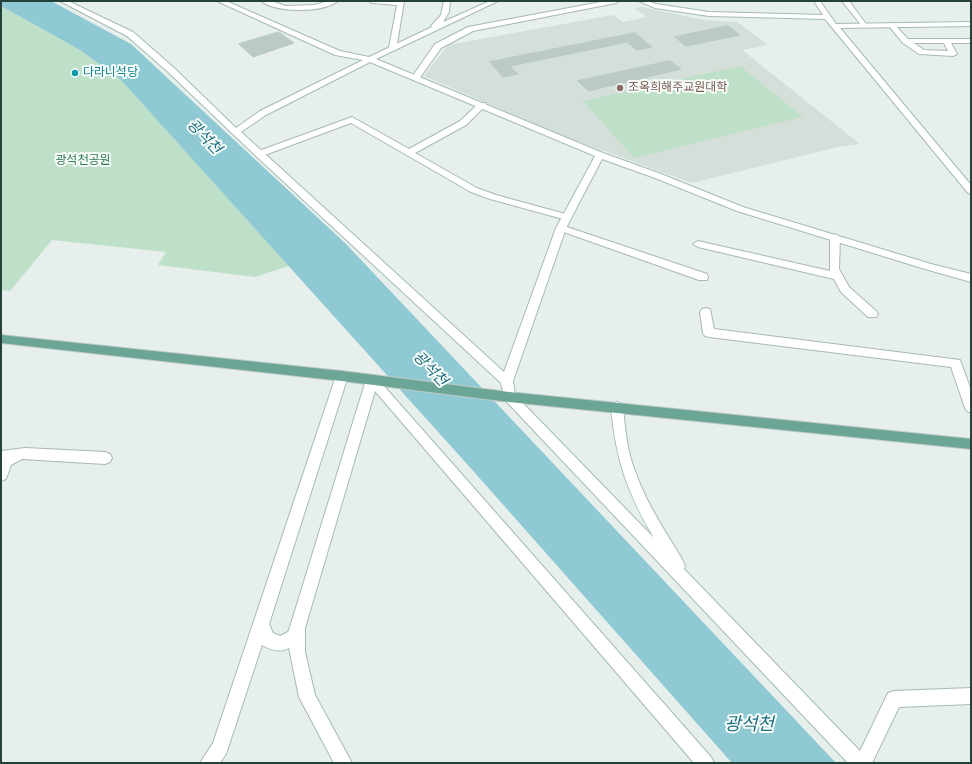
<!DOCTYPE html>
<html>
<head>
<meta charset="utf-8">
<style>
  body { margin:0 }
  #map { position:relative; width:972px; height:764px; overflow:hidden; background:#e6efeb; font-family:Helvetica,sans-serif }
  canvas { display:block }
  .frame { position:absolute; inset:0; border:2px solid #24423a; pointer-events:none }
</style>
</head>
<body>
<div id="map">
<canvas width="972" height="764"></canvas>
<div class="frame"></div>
</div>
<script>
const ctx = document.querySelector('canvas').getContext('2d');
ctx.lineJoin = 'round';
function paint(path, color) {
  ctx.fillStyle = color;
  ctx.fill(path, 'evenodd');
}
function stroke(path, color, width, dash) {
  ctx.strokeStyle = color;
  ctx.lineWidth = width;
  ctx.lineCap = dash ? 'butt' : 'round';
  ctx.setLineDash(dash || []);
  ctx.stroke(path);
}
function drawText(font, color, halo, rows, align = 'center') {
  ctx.font = font + ' Helvetica,"Noto Sans KR",sans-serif';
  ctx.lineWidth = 4;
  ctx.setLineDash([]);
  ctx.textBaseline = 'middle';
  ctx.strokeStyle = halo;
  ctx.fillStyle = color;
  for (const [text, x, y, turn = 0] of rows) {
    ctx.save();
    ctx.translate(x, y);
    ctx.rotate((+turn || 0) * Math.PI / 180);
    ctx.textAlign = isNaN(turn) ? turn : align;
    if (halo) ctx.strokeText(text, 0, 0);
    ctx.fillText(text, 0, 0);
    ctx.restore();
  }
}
const built = new Path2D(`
  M642 7 704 20 737 22 768 45 742 50 860 144 838 147 692 183 568 138 424 76 448 45 613 15 623 22 647 17 634 8Z`);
const green = new Path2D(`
  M1 6 80 50 121 80 289 266 255 277 158 265 166 252 52 240 10 291 1 290Z
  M740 66 803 117 634 158 583 101Z`);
const water = new Path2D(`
  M1 1H51L131 44 346 244 836 763H732L467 464 121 80 80 50 1 6Z`);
const building = new Path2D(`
  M728 26 740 35 686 46 675 37Z
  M279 32 294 43 253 57 239 44Z
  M635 33 652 47 637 50 627 42 510 66 518 74 503 77 490 62Z
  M670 61 681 69 588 91 578 81Z`);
const street = new Path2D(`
  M261 1H271L286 6 315 5 328 1H338C323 13 276 13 261 1Z
  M369 1H404L396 50H393L389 48 397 5 372 3Z
  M606 1H619L616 3 473 31 441 48 419 79H413L412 77 435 44 468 27Z
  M842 1H849L866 24V26H862Z
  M892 23 894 24 908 39H971V43H951L957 54 953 56 919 54 903 43 888 25ZM914 43H944L948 51 924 50Z
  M479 103H485L486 105 466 125 415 153 477 188 496 195 569 215 571 217 569 219H563L490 199 471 192 351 123 262 156H256L255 154 256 152 352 117 409 149 460 121Z
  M561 225 707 274 708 277 707 280H699L558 230 556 228 558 226Z
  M835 234 840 237 839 269 849 287 876 311 878 314 876 317H868L841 292 834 279 698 247 693 244 698 241 830 271V237Z
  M706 308 710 309 714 329 960 360 971 390V413L967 411 965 408 951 367 709 337 705 336 703 333 700 312 702 309Z
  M25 448 105 452 110 454 112 458 110 462 105 464 22 459 11 465 6 479 1 481V451Z`);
const secondary = new Path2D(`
  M60 1H68L133 32 173 67 236 128 260 111 363 60 335 55 217 1H226L340 51 369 57 432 27 431 26 441 15 444 1H450L449 12 443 22 490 1H498L376 59 603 153 661 174 743 207 931 264 971 274V282L925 269 737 211 655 178 602 159 566 228 513 381 515 395 654 538C627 492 616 461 611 407L613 404 617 402 621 404 623 407C625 428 627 451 635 471 646 503 666 532 683 561L685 566 684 569 860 751 888 693 894 691 971 688V704L899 707 872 763H848L505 400 501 383 256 156 167 71 127 36ZM370 62 595 156 556 228 504 372 241 132 266 115Z
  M639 1H648L656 4 709 12 823 15 814 1H820L836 24 971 22V26L840 28 971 185V194L968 193 825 19 709 16 655 8Z
  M342 371 346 373 348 376 269 624 273 633 280 636 288 632 290 627 366 380 368 377 372 375 376 377 711 757 714 763H694L375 391 305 628V652L315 695 352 763H334L299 697 289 648C280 653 271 650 262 645L226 754 220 763H200L213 743 336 376 338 373Z`);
const primary = new Path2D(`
  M1 335 342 371 509 392 971 439V449L509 402 342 381 1 343Z`);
const markers = [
  [75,73,4,"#0f9aa8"],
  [620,88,4,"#8d6e63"]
];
const farCulturenames = [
  ["다라니석당",83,73]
];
const farEducationnames = [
  ["조옥희해주교원대학",628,88]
];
const farParknames = [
  ["광석천공원",83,161]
];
const waterNames = [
  ["광석천",204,137,46],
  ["광석천",430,369,46]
];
const nearWaternames = [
  ["광석천",749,725]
];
paint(built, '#d4dfda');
paint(green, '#bfe0c8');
paint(water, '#8ec9d4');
paint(building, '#bbcac4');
stroke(building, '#b8c9c2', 1);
stroke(street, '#a8b8b2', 2);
stroke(secondary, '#a4bbb3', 2);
stroke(primary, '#c2cac8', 2);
paint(street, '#fff');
paint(secondary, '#fff');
paint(primary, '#6aa596');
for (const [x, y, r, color] of markers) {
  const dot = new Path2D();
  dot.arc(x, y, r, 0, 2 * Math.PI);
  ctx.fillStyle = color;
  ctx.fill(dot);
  stroke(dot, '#f7fbf9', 1.5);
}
drawText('12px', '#0d838f', '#f7fbf9', farCulturenames, 'left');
drawText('12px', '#785e54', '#f7fbf9', farEducationnames, 'left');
drawText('12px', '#2d7a4b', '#f7fbf9', farParknames);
drawText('italic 15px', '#1c6f80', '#f7fbf9', waterNames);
drawText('italic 18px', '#1c6f80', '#f7fbf9', nearWaternames);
</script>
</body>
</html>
